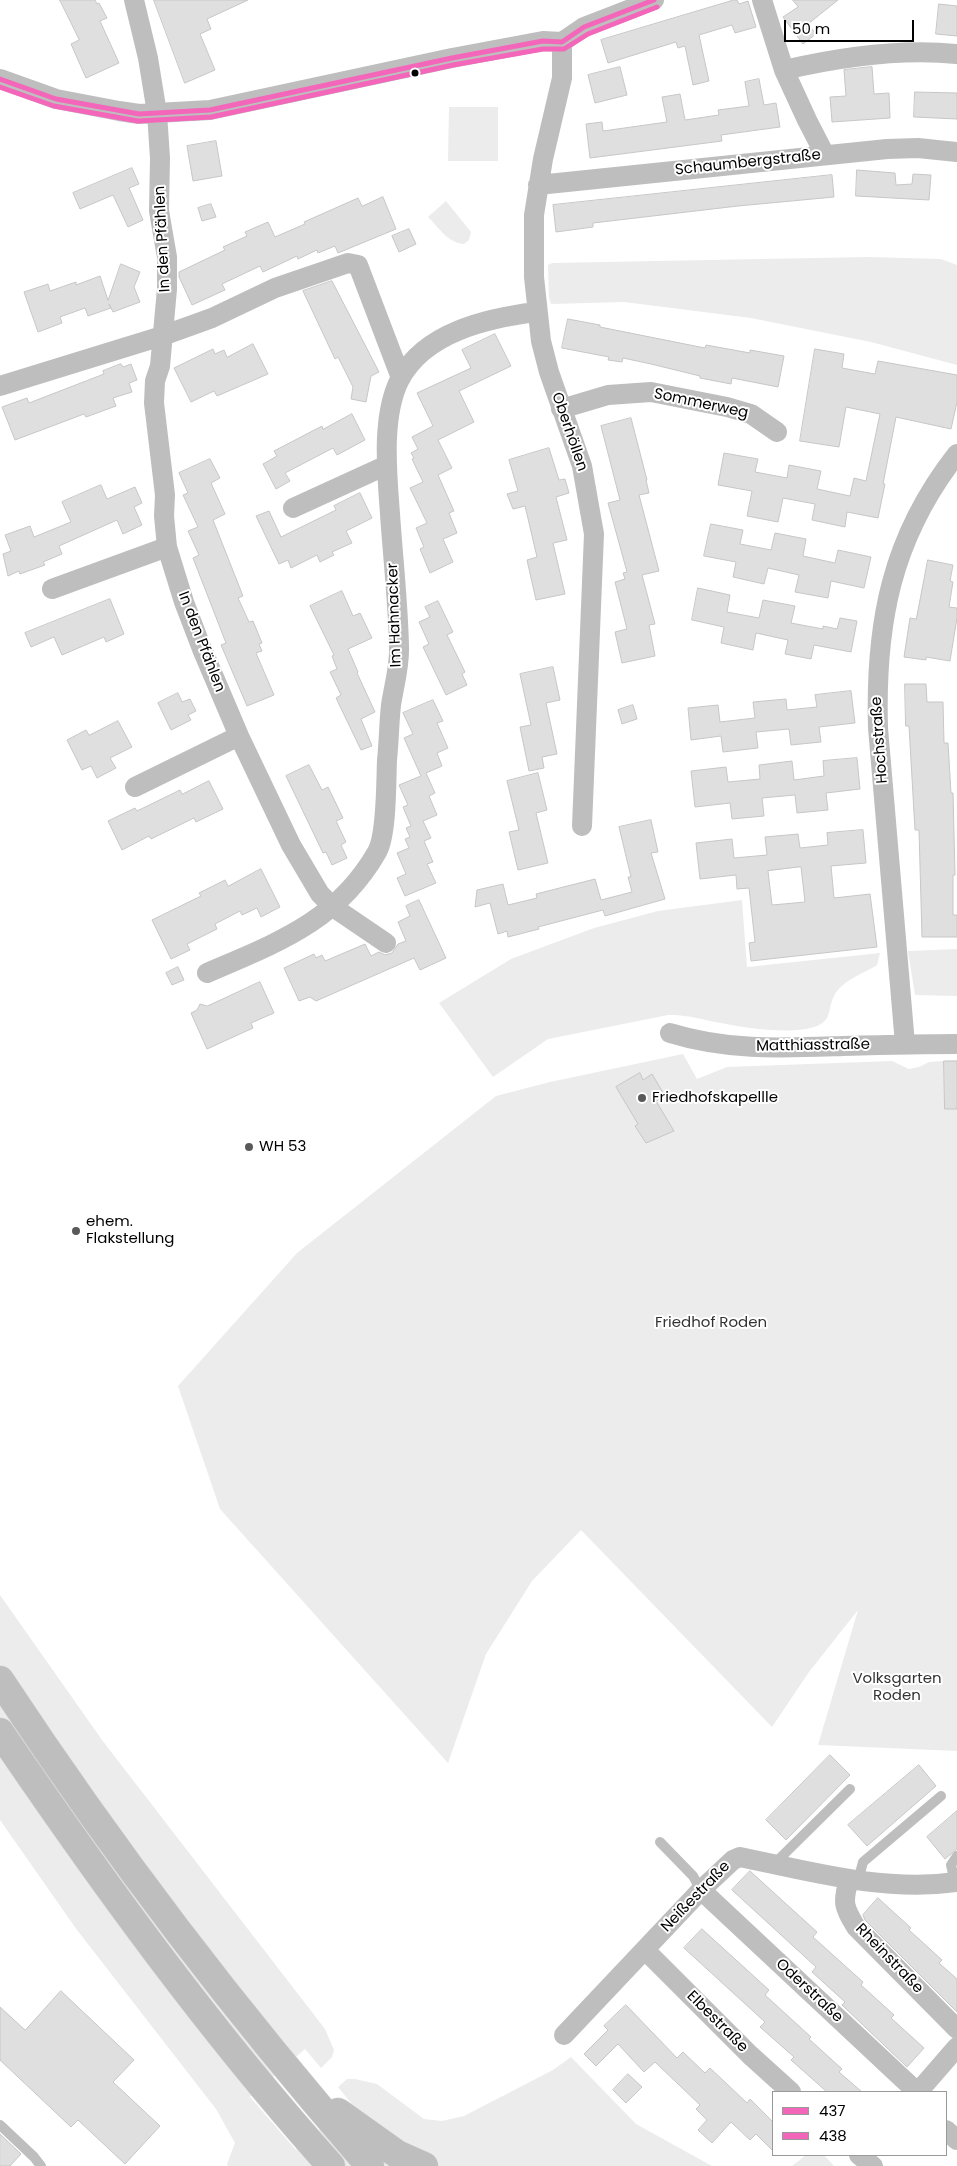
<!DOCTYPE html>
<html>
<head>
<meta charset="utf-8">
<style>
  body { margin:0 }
  #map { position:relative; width:957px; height:2166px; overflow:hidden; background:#fff; font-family:Poppins,sans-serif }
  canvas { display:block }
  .legend { position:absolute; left:772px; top:2091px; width:175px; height:65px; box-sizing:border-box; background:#fff; border:1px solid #999; margin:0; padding:6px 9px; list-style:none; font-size:15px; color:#000 }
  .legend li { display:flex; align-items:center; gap:10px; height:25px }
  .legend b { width:25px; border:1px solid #999 }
  .scale { position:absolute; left:784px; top:20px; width:130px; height:22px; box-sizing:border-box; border:2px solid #000; border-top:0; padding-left:6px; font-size:15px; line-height:18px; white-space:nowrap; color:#000; -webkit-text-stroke:4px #fff; paint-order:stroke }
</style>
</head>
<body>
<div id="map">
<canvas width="957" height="2166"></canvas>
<ul class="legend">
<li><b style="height:6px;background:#f466ba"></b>437</li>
<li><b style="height:6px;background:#f466ba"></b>438</li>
</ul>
<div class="scale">50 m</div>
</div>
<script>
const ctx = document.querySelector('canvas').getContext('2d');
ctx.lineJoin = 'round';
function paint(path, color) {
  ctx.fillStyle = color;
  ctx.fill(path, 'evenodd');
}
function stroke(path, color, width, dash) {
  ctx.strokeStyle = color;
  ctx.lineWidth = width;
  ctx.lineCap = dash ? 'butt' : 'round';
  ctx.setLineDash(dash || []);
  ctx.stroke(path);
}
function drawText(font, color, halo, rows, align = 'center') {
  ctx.font = font + ' Poppins,sans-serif';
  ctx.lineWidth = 4;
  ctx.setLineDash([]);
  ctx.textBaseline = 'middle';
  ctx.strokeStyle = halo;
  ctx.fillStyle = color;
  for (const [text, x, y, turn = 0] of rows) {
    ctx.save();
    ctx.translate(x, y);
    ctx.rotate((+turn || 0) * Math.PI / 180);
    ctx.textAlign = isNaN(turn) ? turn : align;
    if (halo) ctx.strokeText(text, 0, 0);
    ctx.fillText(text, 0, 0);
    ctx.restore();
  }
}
const green = new Path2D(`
  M449 107H498V161H448Z
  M446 201 471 232 469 240 464 244C448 243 439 228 428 217Z
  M868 257 941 259 957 265V365L871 342 751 318 624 302 551 304 549 297 548 265 552 263Z
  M742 900 747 967 880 953 877 965C863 974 842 980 834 996 828 1007 832 1019 819 1025 797 1036 745 1028 721 1023 703 1020 686 1014 668 1015L548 1039 493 1077 439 1003 511 959 594 928 658 911Z
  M957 949V996L915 995 908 951Z
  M683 1054 697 1079 727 1067 892 1061 909 1069 919 1067 929 1062 957 1060V1751L818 1745 858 1610 809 1672 772 1727 581 1530 532 1581 486 1654 448 1763 220 1509 178 1386 297 1253 496 1096 550 1082Z
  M0 1595 102 1740 325 2029 334 2050 332 2057 321 2068 305 2049 250 2097 296 2150 351 2103 338 2087 347 2079H355L377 2084 424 2119 442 2121 464 2116 553 2070 571 2057 636 2124 712 2166H228L227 2164 235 2143 216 2109 77 1930 0 1820Z
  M806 2155H824L834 2166H792Z`);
const building = new Path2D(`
  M60 0H95L97 4 99 3 107 18 100 21 119 63 86 78 71 44 79 40Z
  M154 0H248L207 19 211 29 200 34 215 70 185 83Z
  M734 0H737L739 4 748 1 756 27 735 33 732 25 699 35 709 81 693 85 685 46 678 48 676 42 608 63 601 40Z
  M793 0H838L808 24 816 34 803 44 783 17 798 7Z
  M939 4 957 6V36L936 34Z
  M620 67 627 95 595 103 588 75Z
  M872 67 874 94 889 93 890 118 832 122 830 97 846 96 844 70Z
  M759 79 764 105 776 103 780 127 721 135 722 141 590 158 586 124 602 122 603 131 667 122 662 97 680 94 685 120 719 115 718 110 749 106 745 82Z
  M915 92 957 93V119L914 117Z
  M216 141 222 176 193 181 187 146Z
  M132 168 139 184 129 188 143 220 128 227 113 195 80 209 73 193Z
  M857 170 895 173 896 185 912 184 913 174 931 175 929 200 856 196Z
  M832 175 834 197 738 206 593 223V227L556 232 553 205Z
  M383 197 396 229 338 253 335 246 318 253 317 250 298 259 297 256 263 272 260 266 222 284 225 290 192 305 179 277V272L225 250 223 247 247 236 245 232 268 222 275 237 305 224 304 222 358 198 362 206Z
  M211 204 216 217 202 221 198 208Z
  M409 229 416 244 399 252 392 236Z
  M121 264 140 272 134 287 140 302 113 312 109 304 111 308 88 316 85 308 60 317 62 323 38 332 24 292 48 284 50 291 76 282V285L100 276 108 300Z
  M332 281 379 372 371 376 366 402 351 399 353 387 338 357 335 359 303 291Z
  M568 319 600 325V327L705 348 706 345 750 353V350L784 356 778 387 732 378 731 384 700 378V376L651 364 623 358 622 362 608 360 609 357 562 348Z
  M495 334 511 366 459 391 474 422 438 440 452 468 438 475 454 511 449 513 457 533 443 539 453 562 430 573 420 549 424 547 416 528 427 523 410 488 423 482 412 459 414 458 411 453 418 449 412 437 433 426 417 393 471 368 462 350Z
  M253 344 268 374 217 396 214 391 191 402 174 368 213 349 215 354 224 350 227 357Z
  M815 349 844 354 842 368 875 374 878 361 957 375V402L951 429 896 417 883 484H885L878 518 847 512 845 527 812 520 815 504 783 498 778 522 747 516 752 491 718 485 724 453 758 459 755 472 787 478 789 465 821 471 817 489 850 496 854 478 866 481 880 414 846 407 839 447 800 441Z
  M121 364 123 367 131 364 137 380 129 383 132 392 113 398 116 406 86 417 84 414 15 440 2 407 27 398 29 403 104 374 103 371Z
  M352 414 365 440 337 455 333 448 285 473 290 481 276 489 263 464 277 456 274 451 322 426 323 429Z
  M631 418 647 480H646L649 493 639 495 659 571 642 575 655 624 649 625 655 656 622 663 615 632 627 629 615 582 625 579 623 573 627 572 608 503 620 500 601 426Z
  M549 448 559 480 565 479 569 493 556 497 567 540 553 543 565 594 536 600 527 560 537 557 525 506 513 509 507 494 518 491 509 460Z
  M210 459 220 478 211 483 225 514 213 520 243 596 238 598 249 622 253 621 262 643 259 644 262 651 256 653 274 695 247 706 221 645 226 643 193 558 199 555 188 531 198 527 183 495 188 493 179 473Z
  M101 485 107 499 135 487 142 503 134 507 142 525 123 534 117 520 59 546 62 554 43 562 45 565 20 574 19 571 8 576 3 554 11 551 5 535 30 526 34 537 71 522 62 502Z
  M360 493 372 518 346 531 352 543 332 552 334 555 320 562 317 555 291 568 288 560 279 564 256 516 269 511 281 537 336 510 334 506Z
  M711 524 743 530 740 544 771 550 775 533 806 539 803 556 835 563 838 550 871 557 864 588 831 581 828 598 795 592 799 575 768 568 764 584 733 577 736 562 704 556Z
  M928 560 953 565 950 581 953 582 949 607 957 608V618L950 661 926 657V660L904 657 910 618 916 619Z
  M698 588 730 595 727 612 759 618 763 600 795 606 791 623 823 629V626L837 629 840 618 857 621 851 652 814 645 811 659 785 654 788 640 756 633 753 650 721 643 724 627 692 620Z
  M342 591 353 616 360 613 372 638 348 649 358 672 357 673 375 712 361 719 372 746 361 750 336 698 341 695 330 672 337 669 332 656 334 655 310 606Z
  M110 599 124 634 106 642 104 637 62 655 54 637 31 647 25 633Z
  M438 601 453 632 447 635 465 672 462 674 467 685 446 695 423 647 429 644 419 622 430 617 425 607Z
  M553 667 560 700 546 703 557 754 542 757 544 768 529 771 520 727 531 725 520 674Z
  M905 684H926L927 702H943L944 743H948L951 793H953L955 875H953V915H957V937H922L919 830H915L909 726H906Z
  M851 691 855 723 819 727 821 742 791 745 789 729 756 732 758 748 723 752 721 736 691 740 688 708 718 705 720 722 755 718 753 702 786 699 787 710 817 707 815 695Z
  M178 693 182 702 190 699 196 711 188 715 191 720 171 730 158 703Z
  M433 700 443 721 437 723 448 748 437 753 442 766 426 773 435 793 429 796 437 815 423 821 431 838 424 841 433 862 427 864 436 883 405 896 397 878 406 874 397 853 409 848 405 839 410 837 406 828 411 826 403 807 408 805 399 785 421 776 404 738 413 734 403 713Z
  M633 705 637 719 622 724 618 710Z
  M118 721 132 747 110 758 116 768 97 778 91 766 82 770 67 740 86 730 89 735Z
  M857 758 860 789 826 793 828 810 797 813 795 795 762 798 764 816 732 819 730 803 695 807 691 771 726 767 728 782 760 779 759 765 792 761 794 780 824 776 823 761Z
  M309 765 322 790 328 787 343 818 336 821 346 842 341 845 347 858 332 865 326 852 323 853 286 776Z
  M538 773 547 810 536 813 548 863 518 870 509 832 519 830 507 781Z
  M209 781 223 809 196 822 194 818 151 839 149 836 122 850 108 821 135 808 137 811 180 790 182 794Z
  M651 820 658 852 651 853 665 899 605 916 603 910 538 927 539 929 508 937 507 931 498 934 490 903 475 907 477 890 503 884 508 905 537 898 536 894 595 879 601 900 632 892 628 877H631L619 827Z
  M863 830 866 863 831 866 834 898 870 894 877 947 751 961 749 943 755 942 749 888 737 889 736 875 700 879 696 843 732 839 734 858 767 855 765 837 798 834 800 848 828 845 827 833ZM801 867 805 902 772 905 768 871Z
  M261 869 280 907 261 917 257 908 242 915 240 911 215 924 217 929 187 944 190 950 171 959 152 920 201 896 199 893 225 880 228 886Z
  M419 900 446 958 420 970 414 958 316 1001 310 997 299 1001 284 968 314 954 316 958 322 955 325 961 365 944 371 956 379 952 385 955 392 953 398 944 406 941 398 922 410 916 406 906Z
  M178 967 184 980 172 985 166 973Z
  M260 982 274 1013 251 1023 253 1028 207 1049 191 1013 197 1010 200 1004 207 1006Z
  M944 1061H957V1109H945Z
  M640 1073 643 1080 652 1074 665 1096 656 1101 674 1131 646 1143 635 1126 638 1124 616 1087Z
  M830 1755 850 1775 786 1840 766 1820Z
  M919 1765 936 1786 867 1846 848 1825Z
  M957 1811V1849L945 1859 927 1837Z
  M750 1871 817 1932 813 1937 863 1982 861 1985 894 2015 891 2018 924 2048 907 2067 842 2005 845 2002 812 1972 816 1967 732 1890Z
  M878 1898 911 1928 909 1930 942 1960 939 1963 957 1979V2012L865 1920 863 1915Z
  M702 1929 769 1990 765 1995 811 2037 809 2039 842 2069 839 2072 862 2092H827L791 2060 794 2057 760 2027 765 2022 684 1948Z
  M61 1991 134 2060 113 2082 160 2126 125 2164 78 2120 71 2127 0 2060V2007L25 2030Z
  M626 2005 677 2058 683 2052 705 2073 710 2068 747 2103 750 2099 773 2122V2151L756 2134 750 2140 731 2122 712 2143 698 2130 707 2120 696 2109 700 2105 655 2062 644 2072 618 2044 596 2066 584 2054 608 2030 604 2026Z
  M628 2074 642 2087 626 2103 613 2090Z
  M0 2134 21 2154 10 2166H0Z`);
const service = new Path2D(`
  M660 1842 693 1876 701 1890
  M774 1864 850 1789
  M858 1881 863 1862 941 1796
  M955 1882 951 1865 957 1856
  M0 2125 34 2157 41 2166`);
const minor = new Path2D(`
  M134 0 148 58 157 113 160 158 159 211 167 257V289L160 366 155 381 154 403 165 495 164 516 167 547 184 602 202 649 239 736 291 845 320 894 333 907 386 943
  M762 0 784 70 807 120 825 155
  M562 42V78L543 159 534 215V277L541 341 549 372 582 466 594 534 582 826
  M784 70C840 57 899 48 957 54
  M0 79 56 99 119 111 139 114 210 110 452 58 543 41 562 42 584 27 654 0
  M538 185 887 149 918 148 957 152
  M0 386 162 336 212 318 275 288 348 263 358 265 401 378
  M561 409 608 395 651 392 727 407 751 414 777 432
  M293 508 387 465
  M52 589 167 547
  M135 787 239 736
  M207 973C276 943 337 922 377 852 387 835 386 782 387 760 389 742 389 723 391 705 394 685 400 666 399 646 398 602 393 558 390 514 387 473 381 416 400 379 425 332 488 318 536 312
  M670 1033C728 1051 783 1048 843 1046 881 1045 919 1044 957 1044
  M905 1044 878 728C875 624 891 538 957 454
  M849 1880C842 1902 844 1908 856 1927L957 2029
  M701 1890 917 2092
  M645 1950 750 2055 791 2092
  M564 2035 701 1890 733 1860 740 1857C812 1872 884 1892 957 1882
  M918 2092 957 2047
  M946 2130 957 2140
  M859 2155 873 2166`);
const motorway = new Path2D(`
  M0 1680C112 1850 236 2013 370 2166
  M0 1732C102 1882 210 2031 331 2166
  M338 2112 397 2154 424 2166`);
const bus1 = new Path2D(`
  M0 79 56 99 139 114 210 110 452 58 543 41 562 42 584 27 654 0`);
const bus2 = new Path2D(`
  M0 87 54 106 138 121 211 117 453 65 543 49H564L588 34 657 7`);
const markers = [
  [415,73,4.5,"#000"],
  [642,1098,5,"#595959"],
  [249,1147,5,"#595959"],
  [76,1231,5,"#595959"]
];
const streetNames = [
  ["Schaumbergstraße",748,163,-6],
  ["In den Pfählen",163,239,-93],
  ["Sommerweg",701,404,12],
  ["Oberhöllen",569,432,71],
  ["Im Hahnacker",395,615,-92],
  ["In den Pfählen",201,642,69],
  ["Hochstraße",880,740,-94],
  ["Matthiasstraße",813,1046,-1],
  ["Neißestraße",696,1897,-46],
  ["Rheinstraße",889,1959,46],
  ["Oderstraße",809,1991,43],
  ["Elbestraße",717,2022,45]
];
const poiNames = [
  ["Friedhofskapellle",652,1098],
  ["WH 53",259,1147],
  ["ehem.",86,1222],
  ["Flakstellung",86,1239]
];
const parkNames = [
  ["Friedhof Roden",711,1323],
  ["Volksgarten",897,1679],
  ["Roden",897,1696]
];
paint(green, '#ececec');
paint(building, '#dfdfdf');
stroke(building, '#c7c7c7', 1);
stroke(motorway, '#dbdbdb', 29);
stroke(service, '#bebebe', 10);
stroke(minor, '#bebebe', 20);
stroke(motorway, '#bebebe', 28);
stroke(bus1, '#f466ba', 5);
stroke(bus2, '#f466ba', 5);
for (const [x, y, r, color] of markers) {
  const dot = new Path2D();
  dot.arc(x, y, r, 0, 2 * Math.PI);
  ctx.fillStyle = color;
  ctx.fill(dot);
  stroke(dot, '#fff', 2);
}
drawText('15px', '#000', '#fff', streetNames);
drawText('15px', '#000', '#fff', poiNames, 'left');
drawText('15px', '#333', '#fff', parkNames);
</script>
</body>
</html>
